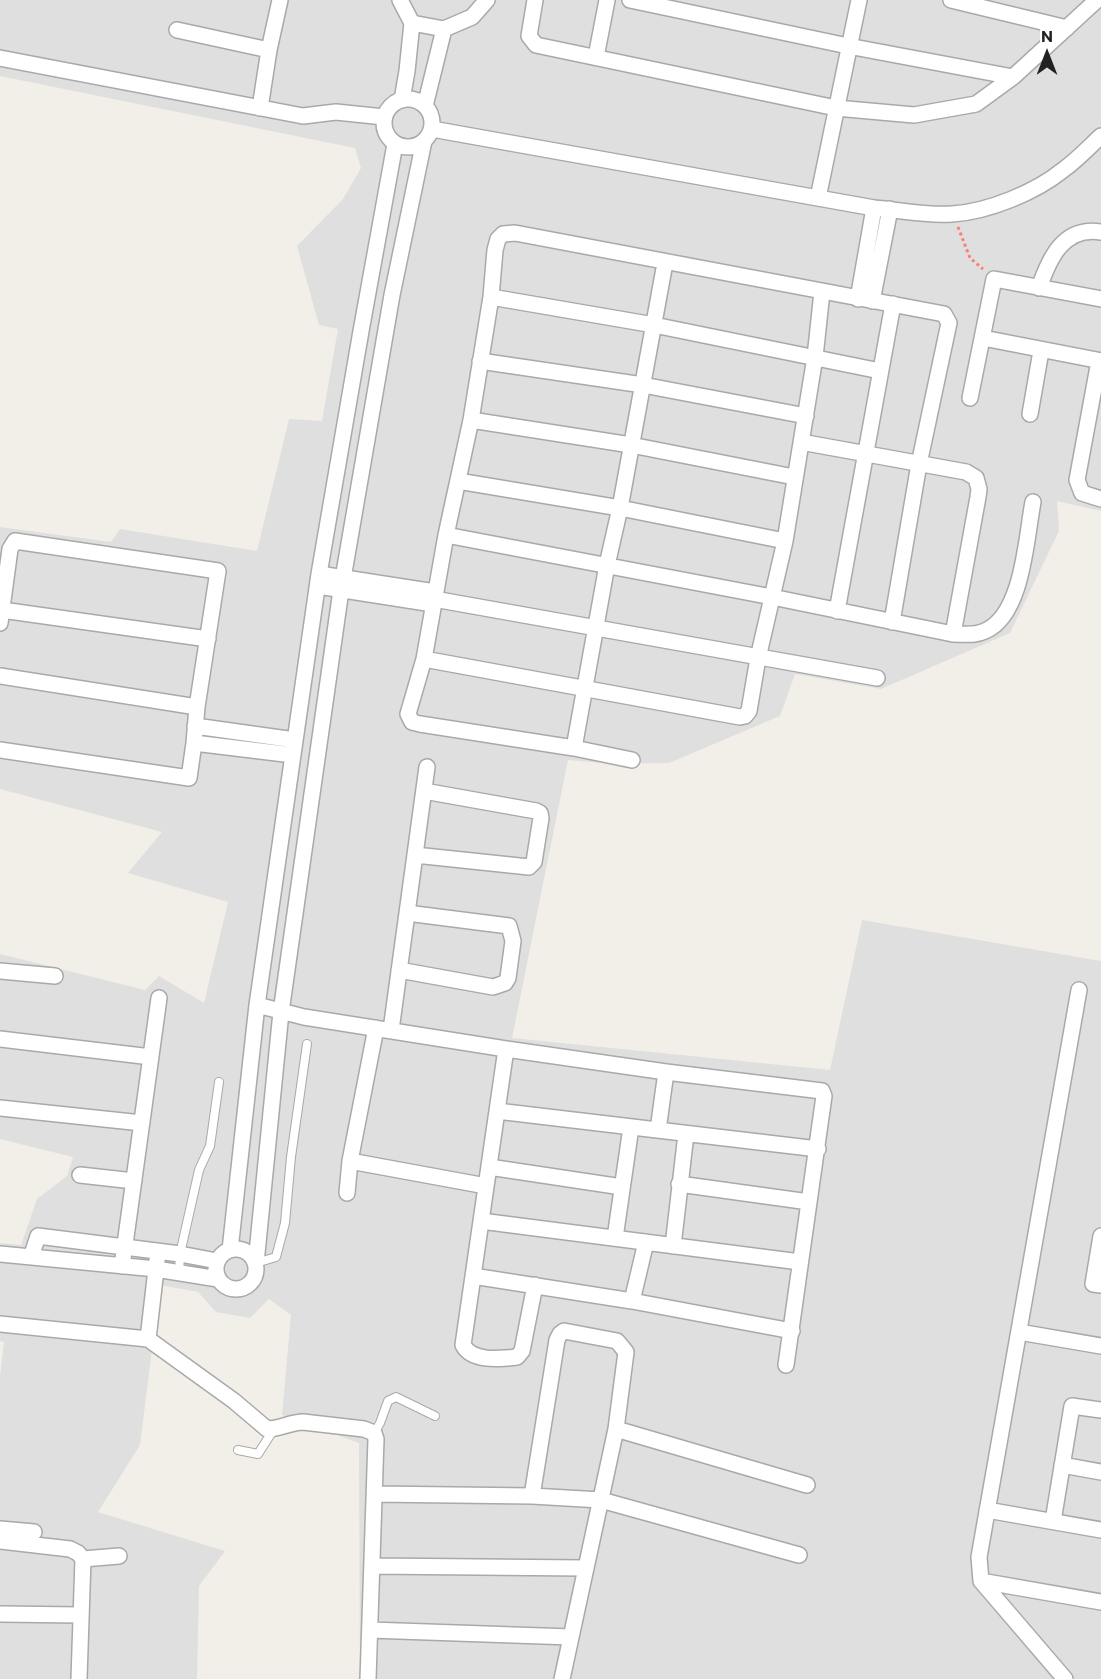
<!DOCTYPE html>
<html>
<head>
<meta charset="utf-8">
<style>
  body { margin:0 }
  #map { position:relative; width:1101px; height:1679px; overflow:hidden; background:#f2efe9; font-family:Commissioner,sans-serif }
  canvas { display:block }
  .north { position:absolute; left:1017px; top:24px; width:60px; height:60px; -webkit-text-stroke:4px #fff; paint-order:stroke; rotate:0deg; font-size:16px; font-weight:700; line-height:24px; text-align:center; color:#222 }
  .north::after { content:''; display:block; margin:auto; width:21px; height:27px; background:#222; clip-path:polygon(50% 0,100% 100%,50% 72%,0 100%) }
</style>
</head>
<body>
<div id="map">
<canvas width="1101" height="1679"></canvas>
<div class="north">N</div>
</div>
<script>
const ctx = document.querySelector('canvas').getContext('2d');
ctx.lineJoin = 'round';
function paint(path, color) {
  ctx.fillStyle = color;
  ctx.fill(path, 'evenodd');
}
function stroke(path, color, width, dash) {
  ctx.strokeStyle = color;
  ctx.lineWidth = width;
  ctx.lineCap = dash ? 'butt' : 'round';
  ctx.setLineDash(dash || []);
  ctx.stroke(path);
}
const residential = new Path2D(`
  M0 0H1101V511L1057 501 1059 531 1010 633 881 689 795 674 780 716 669 763 614 764 568 760 512 1038 830 1070 862 920 1101 961V1679H360L359 1443 282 1415 291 1315 269 1299 250 1318 216 1312 198 1292 160 1285 140 1445 98 1512 225 1551 199 1586 197 1679H0V1376L4 1342 0 1341V1243L21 1245 37 1199 67 1176 73 1157 0 1139V954L145 990 159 976 204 1003 228 902 128 873 162 832 0 789V527L111 542 120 529 257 551 289 419 322 421 338 329 319 325 297 246 343 199 361 168 355 148 0 76Z`);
const path = new Path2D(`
  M958 227 970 258 983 269`);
const service = new Path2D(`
  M256 1263 276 1257 285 1223 291 1157 307 1044
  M179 1273 180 1254 199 1170 210 1146 219 1082
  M374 1433 380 1423 388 1401 396 1397 435 1416
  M238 1450 258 1454 274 1429`);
const minor = new Path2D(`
  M400 0 412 23 407 71 402 100
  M535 0 529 36 536 45 836 108 914 115 976 104 1013 77 1097 0
  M630 0 848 46 1013 77
  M951 0 1067 28
  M412 23 444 29
  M177 30 269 50
  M596 57 607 0
  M0 58 303 116 336 112 384 117
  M384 123a24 24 0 1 1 48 0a24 24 0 1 1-48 0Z
  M425 106 444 29 472 17 487 0
  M260 108 269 50 280 0
  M432 129 874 208C900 210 926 216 952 214 988 212 1036 192 1063 170 1077 160 1089 147 1101 136
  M818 198 859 0
  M1039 288C1049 259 1063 226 1101 232
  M491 297 654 325 880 371
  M858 299 874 208
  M872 301 890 209
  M983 338 1101 361
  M480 361 643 385 806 416
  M1099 361 1077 480 1082 493 1101 499
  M970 398 994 279 1101 299
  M1030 414 1041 351
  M471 420 631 445 794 477
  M801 442 966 472 976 478 979 489 978 497 953 634
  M458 481 620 508 785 541
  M446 535 772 597 953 634C964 634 975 636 985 631 1023 615 1026 538 1033 502
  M319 574 435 592
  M318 586 433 604
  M434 599 877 678
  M2 610 208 639
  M837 611 893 304
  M0 623 10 549 15 541 218 571 197 707 194 743 293 755
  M424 659 740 717 745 716 749 711 758 658 785 541 815 357 822 292
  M0 676 197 707
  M195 726 295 740
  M574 748 607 565 620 508 665 263
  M0 750 189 778 194 743
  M632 760 574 748 420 724 412 722 408 714 424 659 446 535 471 420 491 297 495 250 498 239 503 234 515 233 944 314 949 323 919 464 892 622
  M415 855 529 867 534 862 541 818 540 813 536 811 424 791
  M399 970 493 987 505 983 508 978 513 941 509 926 407 913
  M0 971 55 976
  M257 1005 304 1017 506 1049 666 1072 822 1091 824 1096 786 1365
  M391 1030 427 767
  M0 1039 151 1057
  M506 1049 463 1345C472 1362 499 1359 517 1357L522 1351 535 1285
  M0 1108 142 1123
  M497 1111 818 1149
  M658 1130 666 1072
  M350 1161 486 1186
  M489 1167 622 1187
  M80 1175 134 1181
  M679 1184 809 1202
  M347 1193 350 1161 376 1028
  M481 1221 800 1262
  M1101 1236 1093 1284 1101 1285
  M615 1238 631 1127
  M673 1246 686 1134
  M216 1269a20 20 0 1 1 40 0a20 20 0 1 1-40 0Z
  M230 1250 257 1005 319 574 361 331 395 144
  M0 1254 156 1269 218 1279
  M31 1257 38 1236 180 1254 217 1261
  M256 1263 281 1012 341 590 392 295 424 141
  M122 1266 159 998
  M473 1276 632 1301 792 1331
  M632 1301 646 1242
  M0 1324 148 1339 158 1252
  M1019 1332 1101 1346
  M148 1339 234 1401 267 1429C280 1429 291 1422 303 1422L364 1429 374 1433 376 1439 368 1679
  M616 1429 807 1485
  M1062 1465 1101 1472
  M375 1494 532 1496 601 1500 799 1555
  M532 1496 557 1340 560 1334 564 1331 617 1341 626 1352 616 1429 562 1679
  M987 1510 1101 1530
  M1053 1521 1072 1406 1101 1410
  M0 1529 34 1532
  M0 1541 70 1549 78 1553 83 1559 79 1679
  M83 1559 119 1556
  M373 1566 584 1568
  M981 1581 1101 1602
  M0 1614 80 1615
  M370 1630 571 1637
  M1065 1679 981 1581 979 1557 1079 990`);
paint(residential, '#e0dfdf');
stroke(service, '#a9a9a9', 10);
stroke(minor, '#a9a9a9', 18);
stroke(path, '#fa8072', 3, [3, 3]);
stroke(service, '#fff', 8);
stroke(minor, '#fff', 15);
</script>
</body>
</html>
